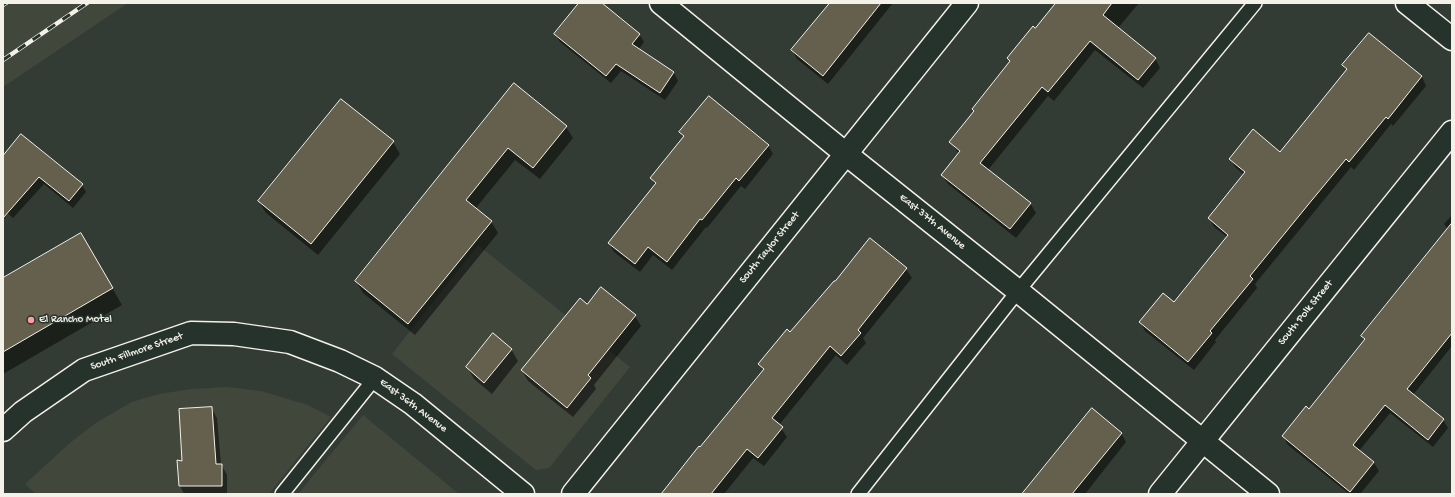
<!DOCTYPE html>
<html>
<head>
<meta charset="utf-8">
<style>
  body { margin:0 }
  #map { position:relative; width:1455px; height:497px; overflow:hidden; background:#333c34; font-family:"Gochi Hand",sans-serif }
  canvas { display:block }
  .frame { position:absolute; inset:0; border:4px solid #f4f1e8; pointer-events:none }
</style>
</head>
<body>
<div id="map">
<canvas width="1455" height="497"></canvas>
<div class="frame"></div>
</div>
<script>
const ctx = document.querySelector('canvas').getContext('2d');
ctx.lineJoin = 'round';
function paint(path, color) {
  ctx.fillStyle = color;
  ctx.fill(path, 'evenodd');
}
function stroke(path, color, width, dash) {
  ctx.strokeStyle = color;
  ctx.lineWidth = width;
  ctx.lineCap = dash ? 'butt' : 'round';
  ctx.setLineDash(dash || []);
  ctx.stroke(path);
}
function drawText(font, color, halo, rows, align = 'center') {
  ctx.font = font + ' "Gochi Hand",sans-serif';
  ctx.lineWidth = 3;
  ctx.setLineDash([]);
  ctx.textBaseline = 'middle';
  ctx.strokeStyle = halo;
  ctx.fillStyle = color;
  for (const [text, x, y, turn = 0] of rows) {
    ctx.save();
    ctx.translate(x, y);
    ctx.rotate((+turn || 0) * Math.PI / 180);
    ctx.textAlign = isNaN(turn) ? turn : align;
    if (halo) ctx.strokeText(text, 0, 0);
    ctx.fillText(text, 0, 0);
    ctx.restore();
  }
}
const built = new Path2D(`
  M3 3H128L3 87Z
  M478 245 630 367 549 468 536 470 392 354Z
  M227 387 261 391 308 405 331 417 269 494H36L25 484 71 442 97 422 132 402 159 394 192 389Z
  M363 415 459 494H298Z`);
const shadow = new Path2D(`
  M580 3H601L639 34 644 42 638 50 674 73 678 81 665 100 621 71 611 83 560 42 555 34Z
  M831 3H893L828 84 797 59 792 50Z
  M1057 3H1139L1118 28 1155 58 1160 68 1143 88 1095 50 1054 101 1048 96 988 170 1030 203 1036 213 1016 238 948 184 942 175 959 154 951 142 1010 62 1008 58 1035 30Z
  M1369 34 1422 77 1426 86 1393 126 1391 124 1354 170 1351 167 1255 284 1257 288 1215 340 1216 342 1194 370 1145 331 1140 322 1174 303 1227 237 1214 227 1209 218 1244 175 1235 167 1230 159 1280 153 1347 71 1343 66Z
  M514 85 566 127 573 138 540 179 515 160 475 209 491 221 498 233 415 335 363 293 356 281Z
  M680 132 768 145 773 154 745 189 741 186 707 228 706 227 672 270 653 255 640 272 614 252 609 243 655 185 651 178 684 138Z
  M393 142 400 154 318 255 266 213 259 202Z
  M3 158 82 185 86 192 73 208 44 184 13 218 3 209Z
  M1452 215V346L1413 395 1443 420 1448 428 1433 447 1390 413 1359 451 1374 463 1379 471 1360 494H1349L1288 445 1283 436 1309 410 1365 341 1362 336 1448 230 1444 224Z
  M81 234 122 305 3 374V279Z
  M870 239 906 269 912 278 863 338 866 343 847 365 836 355 779 425 787 437 764 466 753 458 724 494H662L701 449 764 371 760 364 790 333 835 283Z
  M588 305 635 316 641 326 594 385 596 389 573 417 528 381 522 371Z
  M511 349 518 361 492 394 474 379 467 367Z
  M211 408 217 418 221 464 227 475V494H184L180 486 178 462H183Z
  M1121 433 1126 442 1085 494H1024Z`);
const building = new Path2D(`
  M579 3H602L640 34 632 44 674 72 660 93 616 64 606 76 554 34Z
  M830 3H881L823 76 791 50Z
  M1056 3H1112L1103 15 1156 58 1138 80 1090 41 1048 92 1042 87 980 163 1031 203 1010 229 941 175 960 151 949 142 974 111 972 109 1010 61 1007 58 1033 26 1035 28Z
  M1369 33 1422 76 1388 119 1386 117 1349 162 1346 159 1312 200 1250 276 1253 279 1210 331 1212 333 1188 362 1139 322 1163 293 1174 302 1228 235 1208 218 1245 172 1229 159 1253 129 1280 152 1347 69 1342 65Z
  M514 83 567 126 533 168 508 148 466 200 492 221 408 324 355 281Z
  M709 96 769 145 739 181 736 178 702 220 700 219 667 262 648 247 635 264 608 243 656 183 650 178 684 136 679 132Z
  M341 99 394 141 311 244 258 201Z
  M21 134 83 184 69 201 39 177 3 218V156Z
  M1452 223V333L1407 389 1444 419 1428 440 1385 405 1353 445 1374 462 1350 492 1282 436 1306 406 1309 409 1365 339 1361 336Z
  M81 233 113 288 3 352V278Z
  M870 238 907 268 858 330 861 333 841 356 830 346 772 418 783 427 758 458 747 449 711 494H661L699 446 700 447 764 369 758 364 787 329 790 332 834 281H835Z
  M601 287 636 315 588 375 591 378 567 408 521 370 580 298 587 304Z
  M493 333 512 349 484 383 466 367Z
  M212 407 216 464H222V486H179L177 460 182 461 179 409Z
  M1092 408 1122 433 1072 494H1022Z`);
const lane = new Path2D(`
  M282 494 375 378
  M858 494 1018 291 1255 3`);
const street = new Path2D(`
  M661 3 846 154 1018 291 1268 494
  M1407 3 1452 39
  M573 494 967 3
  M1160 494 1452 132`);
const secondary = new Path2D(`
  M3 430 23 412 84 370 191 333 234 334 290 342 340 361 375 378 413 404 523 494`);
const rail = new Path2D(`
  M3 5 6 3
  M3 60 87 3`);
const markers = [
  [31,320,4,"#ff9aa2"]
];
const streetNames = [
  ["East 37th Avenue",932,222,39],
  ["South Taylor Street",770,248,-51],
  ["South Polk Street",1306,313,-51],
  ["South Fillmore Street",137,352,-19],
  ["East 36th Avenue",413,406,37]
];
const poiNames = [
  ["El Rancho Motel",39,320]
];
paint(built, '#42473c');
paint(shadow, '#0007');
paint(building, '#65604e');
stroke(building, '#f4f1e8', 1);
stroke(lane, '#f4f1e8', 16);
stroke(street, '#f4f1e8', 25);
stroke(secondary, '#f4f1e8', 25);
stroke(lane, '#26332d', 13);
stroke(street, '#26332d', 22);
stroke(secondary, '#26332d', 22);
stroke(rail, '#f4f1e8', 4.5);
stroke(rail, '#26332d', 3, [9]);
for (const [x, y, r, color] of markers) {
  const dot = new Path2D();
  dot.arc(x, y, r, 0, 2 * Math.PI);
  ctx.fillStyle = color;
  ctx.fill(dot);
  stroke(dot, '#26332d', 1.5);
}
drawText('11px', '#f4f1e8', '#26332d', streetNames);
drawText('11px', '#f4f1e8', '#26332d', poiNames, 'left');
</script>
</body>
</html>
